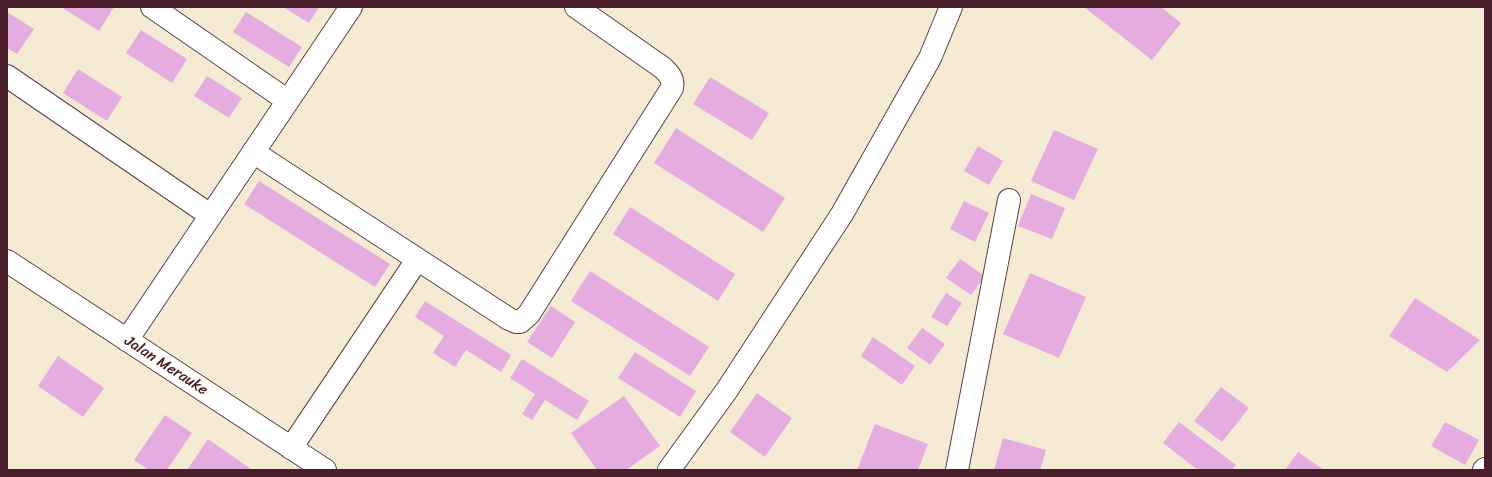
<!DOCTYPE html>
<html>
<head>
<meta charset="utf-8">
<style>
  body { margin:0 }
  #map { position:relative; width:1492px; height:477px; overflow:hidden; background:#f5ebd5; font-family:Sriracha,sans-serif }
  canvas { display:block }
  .frame { position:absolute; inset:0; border:8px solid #4a1f2b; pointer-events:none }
</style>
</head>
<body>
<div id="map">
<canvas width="1492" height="477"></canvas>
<div class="frame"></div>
</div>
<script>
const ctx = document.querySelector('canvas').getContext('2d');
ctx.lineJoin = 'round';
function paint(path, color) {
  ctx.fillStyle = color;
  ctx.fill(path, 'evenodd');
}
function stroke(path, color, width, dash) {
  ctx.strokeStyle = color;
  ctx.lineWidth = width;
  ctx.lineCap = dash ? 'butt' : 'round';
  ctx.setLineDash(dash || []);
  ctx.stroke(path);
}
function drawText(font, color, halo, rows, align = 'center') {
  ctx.font = font + ' Sriracha,sans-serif';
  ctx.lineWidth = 4;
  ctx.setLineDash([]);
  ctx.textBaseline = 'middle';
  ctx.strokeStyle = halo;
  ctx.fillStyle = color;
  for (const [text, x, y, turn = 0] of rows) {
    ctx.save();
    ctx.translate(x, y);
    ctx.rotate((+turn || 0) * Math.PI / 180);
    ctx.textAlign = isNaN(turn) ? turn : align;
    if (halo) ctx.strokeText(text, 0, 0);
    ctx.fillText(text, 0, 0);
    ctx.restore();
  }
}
const building = new Path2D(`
  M61 7H114L99 31Z
  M283 7H319L309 23Z
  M1084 7H1161L1181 23 1152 60Z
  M7 12 34 29 17 54 7 48Z
  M246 12 302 47 289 67 233 32Z
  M141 30 187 59 172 83 126 53Z
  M78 69 122 97 107 121 63 93Z
  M207 76 242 98 229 118 194 96Z
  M710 77 769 113 752 140 693 104Z
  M676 128 785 198 763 232 654 163Z
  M1054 130 1098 149 1074 200 1031 181Z
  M978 146 1003 161 989 185 964 171Z
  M259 181 390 264 375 287 244 204Z
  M1031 194 1065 208 1052 239 1018 226Z
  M964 201 989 213 975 242 950 229Z
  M630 207 735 274 718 301 613 234Z
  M960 259 985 276 971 295 946 278Z
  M590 271 709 347 690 376 571 301Z
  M1030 273 1086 297 1059 358 1003 334Z
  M946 293 962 303 947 326 931 317Z
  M1415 298 1480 340 1447 372 1389 336Z
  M425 301 511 355 501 372 466 350 455 367 433 353 444 336 415 317Z
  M551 306 575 322 552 358 527 342Z
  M922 328 945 344 930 365 907 348Z
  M873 337 915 366 902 385 861 356Z
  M635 352 696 391 680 417 618 378Z
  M58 356 104 388 83 417 38 386Z
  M522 359 589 401 577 420 545 400 532 420 522 414 535 394 510 378Z
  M1221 387 1249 408 1222 442 1194 421Z
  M757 393 792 418 765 457 730 432Z
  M624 396 660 446 626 470H597L571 433Z
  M165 415 192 433 167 470H149L134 460Z
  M1179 422 1236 465 1232 470H1198L1163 443Z
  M1445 422 1479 440 1465 465 1431 446Z
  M875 424 928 444 918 470H857Z
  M1003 438 1046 450 1040 470H994Z
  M208 439 251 469 250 470H187Z
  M1298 452 1324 470H1285Z`);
const minor = new Path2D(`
  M152 7 288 101
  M7 76 210 215
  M253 152 509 319 516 322H520L529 314 672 88C674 79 669 74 663 68L576 7
  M127 340 351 7
  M291 448 417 260
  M669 470 727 390 842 214 930 58 951 7
  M957 470 1009 200
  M1484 470 1485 469`);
const tertiary = new Path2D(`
  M7 261 325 470`);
const streetNames = [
  ["Jalan Merauke",166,366,33]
];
paint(building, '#e5ace0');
stroke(minor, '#643e44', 24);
stroke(tertiary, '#643e44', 24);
stroke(minor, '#fff', 22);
stroke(tertiary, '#fff', 22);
drawText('15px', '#4a1f2b', '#fdfcf7', streetNames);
</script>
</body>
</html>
